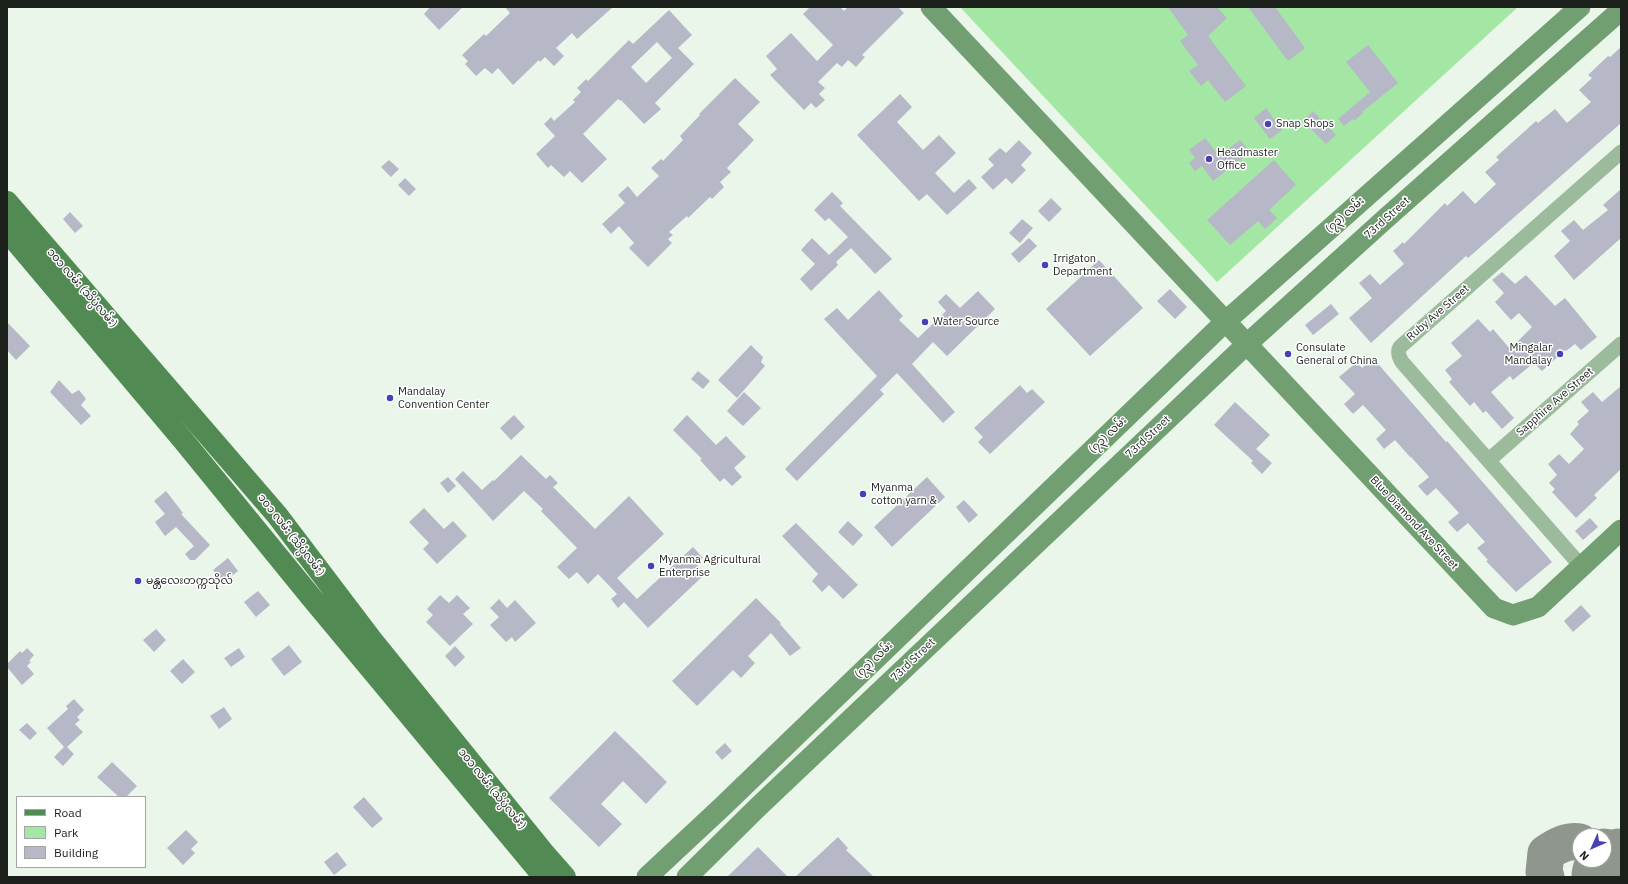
<!DOCTYPE html>
<html>
<head>
<meta charset="utf-8">
<style>
  body { margin:0 }
  #map { position:relative; width:1628px; height:884px; overflow:hidden; background:#e9f6e9; font-family:"IBM Plex Sans",sans-serif }
  canvas { display:block }
  .frame { position:absolute; inset:0; border:8px solid #1c201b; pointer-events:none }
  .legend { position:absolute; left:16px; top:796px; width:130px; height:72px; box-sizing:border-box; background:#fff; border:1px solid #a4a6a4; margin:0; padding:5px 7px; list-style:none; font-size:12px; color:#1c201b }
  .legend li { display:flex; align-items:center; gap:8px; height:20px }
  .legend b { width:20px; border:1px solid #a4a6a4 }
  .north { position:absolute; left:1572px; top:828px; width:40px; height:40px; box-sizing:border-box; background:#fff; border:1px solid #a4a6a4; border-radius:50%; rotate:225deg; font-size:11px; font-weight:700; line-height:16px; text-align:center; color:#1c201b }
  .north::after { content:''; display:block; margin:auto; width:14px; height:18px; background:#4940b6; clip-path:polygon(50% 0,100% 100%,50% 72%,0 100%) }
</style>
</head>
<body>
<div id="map">
<canvas width="1628" height="884"></canvas>
<div class="frame"></div>
<ul class="legend">
<li><b style="height:5px;background:#518b53"></b>Road</li>
<li><b style="height:11px;background:#a4e6a4"></b>Park</li>
<li><b style="height:11px;background:#b6b8c7"></b>Building</li>
</ul>
<div class="north">N</div>
</div>
<script>
const ctx = document.querySelector('canvas').getContext('2d');
ctx.lineJoin = 'round';
function paint(path, color) {
  ctx.fillStyle = color;
  ctx.fill(path, 'evenodd');
}
function stroke(path, color, width, dash) {
  ctx.strokeStyle = color;
  ctx.lineWidth = width;
  ctx.lineCap = dash ? 'butt' : 'round';
  ctx.setLineDash(dash || []);
  ctx.stroke(path);
}
function drawText(font, color, halo, rows, align = 'center') {
  ctx.font = font + ' "IBM Plex Sans","Noto Sans Myanmar",sans-serif';
  ctx.lineWidth = 3;
  ctx.setLineDash([]);
  ctx.textBaseline = 'middle';
  ctx.strokeStyle = halo;
  ctx.fillStyle = color;
  for (const [text, x, y, turn = 0] of rows) {
    ctx.save();
    ctx.translate(x, y);
    ctx.rotate((+turn || 0) * Math.PI / 180);
    ctx.textAlign = isNaN(turn) ? turn : align;
    if (halo) ctx.strokeText(text, 0, 0);
    ctx.fillText(text, 0, 0);
    ctx.restore();
  }
}
const green = new Path2D(`
  M960 7H1518L1217 282Z`);
const taxiway = new Path2D(`
  M1604 847 1621 851
  M1546 877 1544 872 1546 853C1557 846 1567 840 1580 842`);
const runway = new Path2D(`
  M1617 877 1621 874`);
const building = new Path2D(`
  M430 7H463L439 30 424 14Z
  M505 7H613L577 39 572 33 556 48 564 56 554 66 545 57 540 62 539 60 513 85 498 68 492 74 485 68 476 76 465 64 468 61 462 55 484 34 486 36 510 13Z
  M810 7H840L844 11 848 7H898L904 13 862 55 865 57 856 67 848 60 842 67 837 63 818 82 825 88 819 94 825 100 816 108 811 103 804 110 770 75 777 69 766 56 791 33 817 61 833 45 803 14Z
  M1168 7H1217L1227 18 1208 36 1246 86 1225 102 1208 80 1201 86 1189 71 1198 65 1180 41 1188 35Z
  M1248 7H1275L1305 48 1288 61Z
  M669 10 692 35 678 48 694 64 655 103 661 109 644 124 621 100 620 101 618 99 583 134 607 159 582 183 570 171 564 177 551 165 548 168 536 154 555 136 544 124 551 117 554 121 575 102 573 100 581 92 577 88 586 79 588 81 629 40 633 44ZM657 42 672 58 646 83 631 67Z
  M1368 45 1398 83 1362 112 1363 113 1354 121 1353 119 1344 126 1338 119 1370 92 1346 62Z
  M1621 47V123L1468 258 1466 256 1371 343 1349 318 1372 298 1359 283 1370 274 1380 285 1404 264 1393 251 1403 242 1404 244 1445 203 1447 206 1463 191 1475 204 1496 184 1485 172 1499 160 1496 157 1536 121 1538 123 1555 109 1567 123 1591 102 1579 90 1592 78 1588 75 1608 56 1610 57Z
  M735 78 760 102 738 124 754 140 727 168 731 172 720 182 724 187 712 199 710 197 688 218 687 216 669 232 673 235 668 239 672 243 648 267 629 248 634 243 619 226 611 234 602 224 625 203 618 195 628 186 637 197 659 176 651 168 661 159 663 161 683 140 680 136 700 115 699 114Z
  M900 94 912 107 897 122 923 150 939 135 956 153 935 173 954 193 969 179 977 188 947 215 927 194 919 201 857 135Z
  M1266 108 1282 130 1270 139 1254 118Z
  M1313 111 1336 135 1326 144 1303 121Z
  M1205 138 1219 156 1240 140 1250 152 1213 181 1202 166 1195 171 1189 163 1195 158 1189 150Z
  M1019 140 1032 153 1021 165 1026 170 1012 184 1006 178 993 190 981 177 994 165 988 159 1000 148 1006 153Z
  M389 160 399 169 391 177 381 167Z
  M1274 160 1296 185 1269 210 1277 218 1265 229 1258 221 1230 245 1207 220Z
  M405 178 416 189 409 196 398 185Z
  M1621 189V238L1574 280 1554 256 1570 241 1561 231 1574 220 1583 230 1608 210 1603 205Z
  M832 192 843 203 840 206 892 259 875 274 851 248 836 262 838 265 811 291 800 279 815 264 801 250 812 238 829 255 848 237 829 218 825 221 814 210Z
  M1051 198 1062 209 1049 222 1038 211Z
  M70 212 83 226 75 233 63 219Z
  M1022 219 1033 228 1020 243 1009 233Z
  M1029 238 1037 246 1019 263 1011 254Z
  M1099 260 1143 308 1090 356 1046 309Z
  M1502 272 1515 284 1526 275 1555 306 1565 298 1597 337 1581 350 1575 344 1566 351 1565 350 1542 371 1535 364 1532 366 1531 365 1513 380 1510 376 1491 392 1514 418 1502 429 1486 411 1483 413 1474 402 1470 406 1449 382 1452 379 1445 370 1462 356 1451 343 1478 319 1490 332 1493 329 1510 349 1532 327 1519 313 1511 320 1495 302 1504 293 1492 280Z
  M1170 289 1187 307 1175 319 1157 301Z
  M879 290 903 316 899 320 918 338 946 311 938 302 946 294 960 308 978 291 995 309 947 356 933 342 912 364 955 412 943 423 897 373 880 390 884 394 797 481 785 469 877 376 824 319 837 308 848 320Z
  M1331 304 1339 314 1313 335 1305 325Z
  M7 322 30 346 16 360 7 350Z
  M751 345 763 357 761 362 765 366 737 398 718 380Z
  M1373 358 1446 442 1447 441 1552 562 1516 592 1486 561 1488 560 1477 548 1485 542 1468 523 1457 532 1448 522 1459 513 1436 488 1427 496 1418 486 1429 477 1411 457H1410L1395 440 1384 449 1376 439 1386 430 1363 405 1353 414 1344 404 1355 394 1339 377 1357 362 1362 368Z
  M698 371 710 381 703 389 691 379Z
  M59 380 72 394 79 390 86 399 81 405 91 416 81 425 50 392Z
  M1020 385 1027 393 1032 389 1045 402 990 454 978 442 983 437 974 428Z
  M1621 386V469L1594 495 1597 498 1576 518 1552 492 1555 489 1549 483 1557 475 1548 464 1559 454 1569 464 1584 449 1570 434 1579 424 1577 422 1589 411 1581 402 1593 392 1602 402Z
  M744 392 761 408 743 426 727 411Z
  M1235 402 1270 435 1256 449 1272 463 1262 474 1251 463 1253 461 1214 425Z
  M514 415 525 427 511 440 500 428Z
  M687 415 716 445 726 436 746 457 734 468 742 477 732 486 724 478 720 482 700 460 702 459 673 430Z
  M521 455 546 479 550 475 558 483 553 487 595 529 629 496 664 534 617 578 637 599 693 547 703 558 696 564 705 574 648 628 624 602 618 608 611 599 617 594 598 574 588 584 577 572 569 579 557 567 577 548 541 511 543 509 524 491 493 521 455 479 463 471 482 490 493 480 494 481Z
  M448 477 456 486 448 493 440 483Z
  M927 477 945 497 892 547 874 527Z
  M166 491 183 513 181 514 210 545 195 560H190L185 554 194 546 176 527 165 536 155 522 165 514 154 501Z
  M964 500 978 515 969 523 956 507Z
  M424 508 444 529 453 521 467 536 437 564 423 549 429 543 409 522Z
  M1590 518 1598 527 1583 540 1575 531Z
  M848 521 863 535 853 546 838 532Z
  M796 523 858 585 843 599 829 585 822 592 812 581 818 574 782 536Z
  M228 558 238 571 223 583 213 570Z
  M258 591 270 605 256 617 244 602Z
  M440 595 449 603 457 595 470 608 463 614 473 624 450 646 426 622 433 615 427 609Z
  M756 598 781 623 780 624 801 648 790 656 771 633 748 656 755 663 741 678 733 670 697 706 672 681Z
  M499 599 507 608 515 600 536 623 515 642 512 637 506 642 490 625 499 617 490 608Z
  M1581 605 1591 616 1573 632 1564 621Z
  M156 629 166 640 154 652 143 640Z
  M289 645 302 662 284 676 271 659Z
  M455 646 465 657 455 667 445 656Z
  M27 648 34 655 29 661 31 662 27 666 34 674 22 685 7 667V664L20 651 22 653Z
  M239 648 245 657 231 667 224 658Z
  M183 659 195 672 182 684 170 671Z
  M74 699 84 710 77 717 80 720 75 724 83 732 67 747 74 754 63 766 54 757 64 747 47 728 68 709 66 706Z
  M224 707 232 719 219 729 210 716Z
  M27 723 37 733 30 740 19 730Z
  M615 731 667 782 646 804 623 781 601 804 622 824 599 847 549 798Z
  M725 743 732 751 722 760 715 752Z
  M112 762 137 786 126 797H119L97 777Z
  M364 797 383 819 372 828 353 807Z
  M186 830 198 842 191 849 195 853 183 865 167 848Z
  M838 837 848 848 846 850 874 877H795Z
  M758 847 788 877H727Z
  M337 852 347 865 334 875 324 862Z`);
const street = new Path2D(`
  M1489 460 1621 344
  M1581 566 1402 362C1399 357 1397 352 1400 347L1621 152`);
const secondary = new Path2D(`
  M931 7 1494 608 1513 615 1538 607 1621 530
  M647 877 722 807 1226 321 1580 7
  M687 877 758 807 1247 344 1384 220 1621 10`);
const primary = new Path2D(`
  M7 202 277 515 371 639 543 852 565 877
  M7 231 183 440 311 597 544 877`);
const markers = [
  [1268,124,4,"#4940b6"],
  [1209,159,4,"#4940b6"],
  [1045,265,4,"#4940b6"],
  [925,322,4,"#4940b6"],
  [1288,354,4,"#4940b6"],
  [1560,354,4,"#4940b6"],
  [390,398,4,"#4940b6"],
  [863,494,4,"#4940b6"],
  [651,566,4,"#4940b6"],
  [138,581,4,"#4940b6"]
];
const poiNames = [
  ["Snap Shops",1276,124],
  ["Headmaster",1217,153],
  ["Office",1217,166],
  ["Irrigaton",1053,259],
  ["Department",1053,272],
  ["Water Source",933,322],
  ["Consulate",1296,348],
  ["General of China",1296,361],
  ["Mingalar",1552,348,"right"],
  ["Mandalay",1552,361,"right"],
  ["Mandalay",398,392],
  ["Convention Center",398,405],
  ["Myanma",871,488],
  ["cotton yarn &",871,501],
  ["Myanma Agricultural",659,560],
  ["Enterprise",659,573],
  ["မန္တလေးတက္ကသိုလ်",146,581]
];
const streetNames = [
  ["(၇၃) လမ်း",1345,215,-42],
  ["73rd Street",1387,218,-42],
  ["၁၀၁ လမ်း (သိပ္ပံလမ်း)",82,288,49],
  ["Ruby Ave Street",1438,313,-41],
  ["Sapphire Ave Street",1555,402,-41],
  ["(၇၃) လမ်း",1108,435,-44],
  ["73rd Street",1148,437,-43],
  ["Blue Diamond Ave Street",1414,523,47],
  ["၁၀၁ လမ်း (သိပ္ပံလမ်း)",291,535,52],
  ["(၇၃) လမ်း",874,660,-44],
  ["73rd Street",913,660,-44],
  ["၁၀၁ လမ်း (သိပ္ပံလမ်း)",492,789,51]
];
paint(green, '#a4e6a4');
stroke(taxiway, '#8e968d', 37);
stroke(runway, '#8e968d', 91);
paint(building, '#b6b8c7');
stroke(street, '#9cbb9c', 15);
stroke(secondary, '#719f71', 21);
stroke(primary, '#518b53', 22);
for (const [x, y, r, color] of markers) {
  const dot = new Path2D();
  dot.arc(x, y, r, 0, 2 * Math.PI);
  ctx.fillStyle = color;
  ctx.fill(dot);
  stroke(dot, '#fff', 1.5);
}
drawText('11px', '#1c201b', '#fff', poiNames, 'left');
drawText('11px', '#1c201b', '#fff', streetNames);
</script>
</body>
</html>
